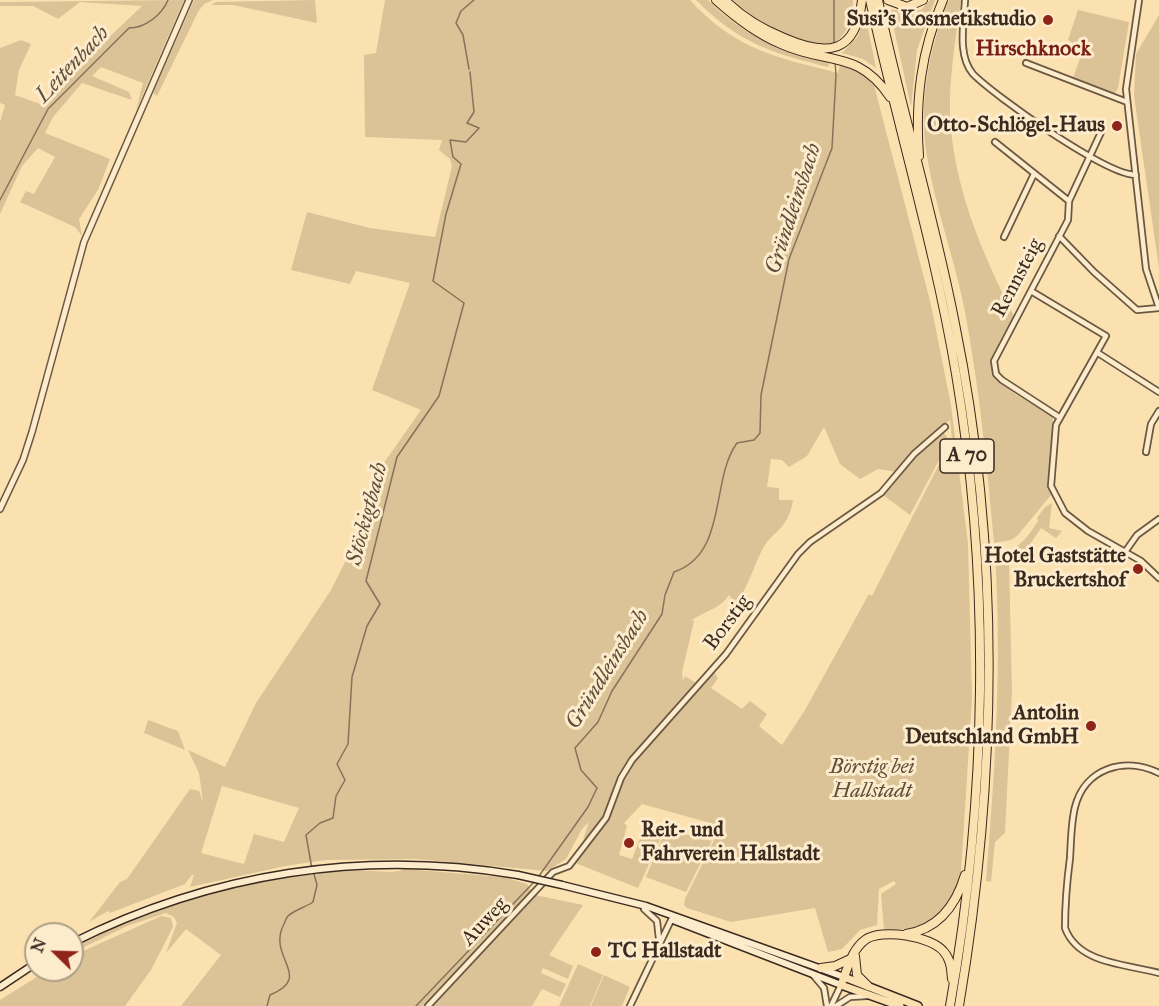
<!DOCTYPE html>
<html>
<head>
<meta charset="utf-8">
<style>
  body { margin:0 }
  #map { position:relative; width:1159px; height:1006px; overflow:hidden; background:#fce1b0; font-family:"IM FELL Great Primer",serif }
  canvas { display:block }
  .north { position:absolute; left:24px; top:922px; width:60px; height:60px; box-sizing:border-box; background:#fdeccc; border:2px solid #af9e87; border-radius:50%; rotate:293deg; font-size:16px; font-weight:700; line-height:24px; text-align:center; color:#3a2a1f }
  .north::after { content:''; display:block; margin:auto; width:21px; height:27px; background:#8f2418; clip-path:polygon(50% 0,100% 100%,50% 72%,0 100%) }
</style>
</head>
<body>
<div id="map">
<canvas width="1159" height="1006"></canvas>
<div class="north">N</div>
</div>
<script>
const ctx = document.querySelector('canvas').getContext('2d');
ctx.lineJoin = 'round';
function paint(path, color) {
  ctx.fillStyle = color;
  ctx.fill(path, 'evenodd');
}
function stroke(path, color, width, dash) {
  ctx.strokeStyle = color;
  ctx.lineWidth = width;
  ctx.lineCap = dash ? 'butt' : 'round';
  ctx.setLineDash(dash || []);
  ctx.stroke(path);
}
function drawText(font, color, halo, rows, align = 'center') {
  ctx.font = font + ' "IM FELL Great Primer",serif';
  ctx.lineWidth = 6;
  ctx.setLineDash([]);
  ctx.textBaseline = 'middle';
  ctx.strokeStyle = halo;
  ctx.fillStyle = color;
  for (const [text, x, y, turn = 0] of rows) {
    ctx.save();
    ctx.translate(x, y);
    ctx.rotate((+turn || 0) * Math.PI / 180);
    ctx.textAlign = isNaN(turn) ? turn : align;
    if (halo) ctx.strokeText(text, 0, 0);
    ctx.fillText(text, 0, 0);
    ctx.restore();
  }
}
const green = new Path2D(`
  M184 0 136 110 143 83 101 67 92 76 129 92 132 100 82 83 53 117 45 133 110 159 98 190 79 219 82 236 75 227 20 202 26 191 34 194 55 157 38 148 22 166 0 214V122L5 105 0 103V48L21 40 31 44 19 70 15 95 43 105 84 61 142 6 80 2 58 19 33 6H0V2Z
  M194 0H213L204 4 198 12 157 96 153 93Z
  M315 0 317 23 233 5H211L216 2Z
  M385 0H690C736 50 775 57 838 73L840 65 859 71 874 85 931 305 951 405 968 544 972 698 961 872C950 914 928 931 884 930L881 894 896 884 894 881 879 889 877 925 860 930 842 949 828 952 815 908 731 922 687 908 684 905 685 899 721 826 642 804 624 823 627 826 619 855 632 859 646 824 665 829 638 888 573 862 608 822 617 799 614 792 602 820 587 838 583 839 589 822 582 829 566 859 547 871 416 859 325 860 285 866 190 887 194 875H192L185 884 110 913 108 911 89 922 120 882 127 879 190 789 199 791 203 802 199 773 188 750 225 767 256 703 331 590 354 544 375 520 384 483 381 467 421 410 372 390 410 283 356 271 350 284 291 270 307 212 370 228 435 237 452 166 450 159 439 150 442 140 365 137 364 55 376 53ZM950 420 952 439 872 596 869 594 805 710 782 745 759 726 767 714 750 701 742 709 711 688 718 678 714 672 701 686 685 676 683 681 682 672 694 621 692 620C705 611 720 609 729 595L736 604C747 588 753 569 761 552 771 530 788 532 793 500H779V488L767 487 771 459 782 460 789 467 807 456 824 427 840 464 860 479 878 469 897 472 917 448ZM222 786 299 808 284 842 254 834 244 864 201 853Z
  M696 0H708C741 35 784 52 829 63L828 67C771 53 739 43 696 0Z
  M733 0H853C853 17 847 40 828 45 804 51 749 16 733 0Z
  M930 0H935L917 50 911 107 890 10H921Z
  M949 0H961C956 37 949 76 950 114 953 186 982 253 1014 316 1007 329 997 344 993 358 985 384 1034 404 1053 415L1051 495 1018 535 1011 540 994 543C987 464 979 385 964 307 954 257 935 207 927 156 918 103 929 49 949 0Z
  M1078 10 1129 22 1118 88 1114 95 1073 78 1083 50 1068 40Z
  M865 13 876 68 863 59 842 53 858 36Z
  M1159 15V268L1134 96 1136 54Z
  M944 433 947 437V445L910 515 883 495C898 478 922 437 944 433Z
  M1052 503 1049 528 1062 531 1056 538 1041 528 1024 553 1012 558 1009 562 1012 691 1005 833 995 842 991 882 986 881C995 772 1002 664 995 555 1017 551 1026 540 1038 521L1037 518 1045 507Z
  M148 720 178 731 185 750 144 733Z
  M666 829 712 841 686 892 646 877Z
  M404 869 504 877 527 884 531 891 423 1006H181L221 955 186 929 166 953 177 923 174 917 166 913 127 926 72 953V948C138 914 212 889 285 878 314 874 344 870 373 871 384 871 393 874 404 869Z
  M535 895 583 905 549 955 573 966 568 979 543 968 541 973 566 984 560 997 542 989 532 1006H432Z
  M161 916 171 918 173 927 151 970 125 1006H0V1000L48 970H72V956Z
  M578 964 603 975 590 1006H559Z
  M604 975 630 987 622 1006H591Z`);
const stream = new Path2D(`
  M834 0V44
  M469 69 463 35 456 23 461 11 474 0
  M0 200 48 109 129 28C145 28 162 15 168 0
  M312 869 306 835 320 823 333 818 336 796 345 780 337 764 348 744 352 677 367 626 380 604 366 581 397 457 439 396 464 303 433 281 446 214 461 164 453 157 450 140 466 142 479 128 467 123 474 112 470 72
  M539 876 588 807 597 788 581 770 575 748 598 722 612 691 662 614 665 595 674 572C728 554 710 480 737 443L754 440 760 433 761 395 789 259 832 148 836 75 835 61
  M267 1006 270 995C315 976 266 958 284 924 285 922 286 918 288 916 294 910 306 907 313 902L317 885 314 874
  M416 1006 534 882`);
const minor = new Path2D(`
  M965 0C964 23 957 55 973 74 996 97 1106 175 1136 175
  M1139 0 1126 89 1146 269 1159 308
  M1026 63 1127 102
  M995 142 1069 201
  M1059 236 1094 272 1137 310 1159 308
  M1004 237 1034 174
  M1031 291 1106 336 1056 425 1051 486 1065 513 1088 531 1141 561 1159 578
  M1098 353 1159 392
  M1059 417 1002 380 996 374 994 361 1068 220 1069 201 1103 128
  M1146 452 1151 424 1159 411
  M1125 552 1137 535 1159 519
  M1159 773C1125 756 1085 768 1075 807 1071 823 1071 842 1070 858 1067 881 1065 904 1065 928 1078 964 1126 964 1159 973
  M644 909 657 921 659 939
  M813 975 824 988 827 1006
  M428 1006 553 872 569 866 606 818 621 778 632 760 726 654 798 554 810 542 881 493 914 454 945 427
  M630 1006 673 916
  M831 1006 841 985
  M836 1006 850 997 867 996`);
const tertiary = new Path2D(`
  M0 509 23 460 32 432 84 242 189 0`);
const secondary = new Path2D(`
  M562 885 646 906 844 977
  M673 920 841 985
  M72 943C211 873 364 849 518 875
  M0 987 36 963`);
const primary = new Path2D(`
  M900 1006 841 985 844 977 918 1006`);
const motorway = new Path2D(`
  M716 0C736 18 757 34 781 44 827 65 858 49 890 97
  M725 0C742 17 762 29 784 38 828 57 856 54 862 0
  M870 0C897 125 935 248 956 374 991 583 987 798 950 1006
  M878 0C901 109 934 215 955 324 1001 549 997 781 959 1006
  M888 0 907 7 923 0
  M919 156C915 100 921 51 943 0
  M906 934C939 929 956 905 965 875
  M855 956 857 975 868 986
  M821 968 835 966 850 959
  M844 977C849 964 853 949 865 940 881 928 932 936 944 952 951 960 951 969 952 979`);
const secondaryBridge = new Path2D(`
  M518 875 562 885`);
const markers = [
  [1048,20,6,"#8f2418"],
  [1117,126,6,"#8f2418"],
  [1138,569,6,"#8f2418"],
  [1091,726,6,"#8f2418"],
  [629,843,6,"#8f2418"],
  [596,952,6,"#8f2418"]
];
const shields = [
  [967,456,54]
];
const shieldNames = [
  ["A 70",967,456]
];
const poiNames = [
  ["Susi's Kosmetikstudio",1036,20],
  ["Otto-Schlögel-Haus",1105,126],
  ["Hotel Gaststätte",1126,557],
  ["Bruckertshof",1126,581],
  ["Antolin",1079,714],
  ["Deutschland GmbH",1079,738],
  ["Reit- und",641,831,"left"],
  ["Fahrverein Hallstadt",641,855,"left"],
  ["TC Hallstadt",608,952,"left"]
];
const streetNames = [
  ["Rennsteig",1018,278,-62],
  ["Borstig",728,623,-53],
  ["Auweg",485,922,-47]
];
const parkNames = [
  ["Börstig bei",872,768],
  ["Hallstadt",872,792]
];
const neighbourhoodNames = [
  ["Hirschknock",1033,50]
];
const waterNames = [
  ["Leitenbach",73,65,-47],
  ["Gründleinsbach",794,209,-72],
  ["Stöckigtbach",368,514,-75],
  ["Gründleinsbach",608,670,-58]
];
paint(green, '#dbc297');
stroke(stream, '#877359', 1.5);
stroke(minor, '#6a5843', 8);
stroke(tertiary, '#6a5843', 8);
stroke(secondary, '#3a2a1f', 9);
stroke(primary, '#3a2a1f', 10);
stroke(motorway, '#3a2a1f', 10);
stroke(minor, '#fdeccc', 4.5);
stroke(tertiary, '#fdeccc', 5);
stroke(secondary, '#fdeccc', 6);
stroke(primary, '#fce1b0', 7);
stroke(motorway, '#fce1b0', 8);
stroke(secondaryBridge, '#3a2a1f', 9, []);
stroke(secondaryBridge, '#fdeccc', 6);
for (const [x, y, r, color] of markers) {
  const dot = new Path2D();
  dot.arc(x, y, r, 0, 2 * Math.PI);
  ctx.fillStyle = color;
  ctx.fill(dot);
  stroke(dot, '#fdeccc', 2);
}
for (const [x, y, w] of shields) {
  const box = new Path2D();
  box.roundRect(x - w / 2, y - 17, w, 34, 4.5);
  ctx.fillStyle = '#fdeccc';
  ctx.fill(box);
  stroke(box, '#3a2a1f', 1.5);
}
drawText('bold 20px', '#3a2a1f', null, shieldNames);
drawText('bold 21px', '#3a2a1f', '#fdeccc', poiNames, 'right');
drawText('21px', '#3a2a1f', '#fdeccc', streetNames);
drawText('italic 21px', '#62503d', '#fdeccc', parkNames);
drawText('bold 22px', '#7a1f14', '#fdeccc', neighbourhoodNames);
drawText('italic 22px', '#604e3c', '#fdeccc', waterNames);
</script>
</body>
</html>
